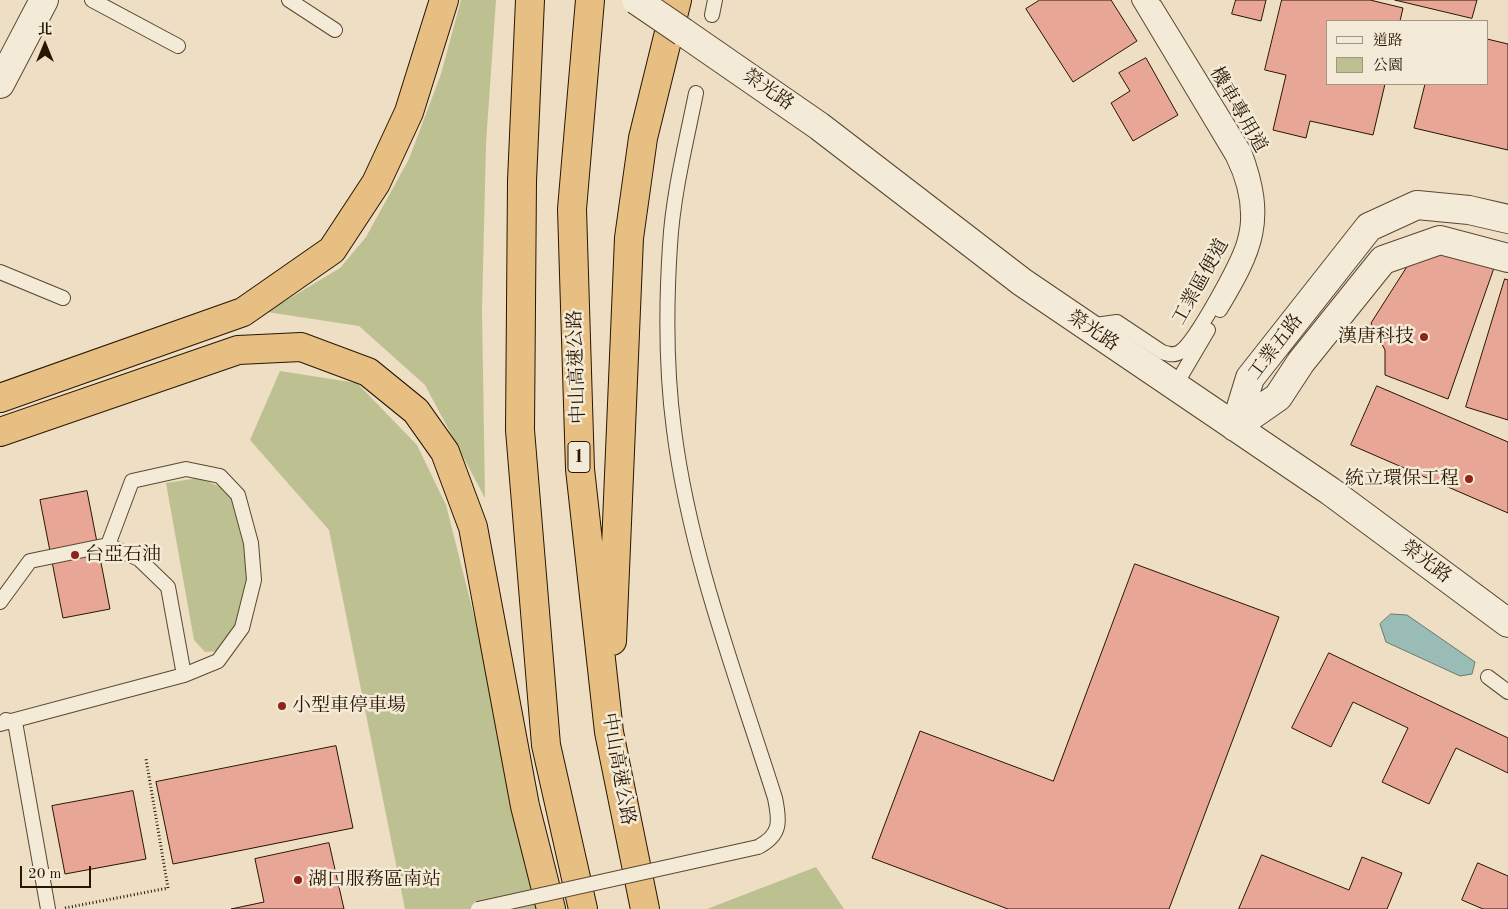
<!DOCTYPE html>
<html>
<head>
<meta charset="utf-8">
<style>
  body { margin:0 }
  #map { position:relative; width:1508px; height:909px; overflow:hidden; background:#eedec3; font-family:"Old Standard TT","Noto Serif TC",serif }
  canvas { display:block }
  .legend { position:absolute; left:1326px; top:20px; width:162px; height:65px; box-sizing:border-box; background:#f4ead8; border:1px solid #a29582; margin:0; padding:6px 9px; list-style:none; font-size:15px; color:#281600 }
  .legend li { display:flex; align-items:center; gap:10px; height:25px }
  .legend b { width:25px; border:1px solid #a29582 }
  .north { position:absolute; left:20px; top:20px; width:50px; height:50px; -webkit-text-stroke:4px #f4ead8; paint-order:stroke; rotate:0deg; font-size:14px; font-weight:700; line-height:20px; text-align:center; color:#281600 }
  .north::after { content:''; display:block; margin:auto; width:18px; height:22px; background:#281600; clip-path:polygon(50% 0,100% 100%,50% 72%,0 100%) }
  .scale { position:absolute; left:20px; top:866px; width:71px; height:22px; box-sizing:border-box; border:2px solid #281600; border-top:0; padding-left:6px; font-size:15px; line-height:18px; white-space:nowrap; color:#281600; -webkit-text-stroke:4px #f4ead8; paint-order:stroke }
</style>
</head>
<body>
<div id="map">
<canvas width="1508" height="909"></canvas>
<ul class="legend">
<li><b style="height:6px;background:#f4ead8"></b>道路</li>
<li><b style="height:14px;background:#bdc090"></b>公園</li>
</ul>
<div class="north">北</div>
<div class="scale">20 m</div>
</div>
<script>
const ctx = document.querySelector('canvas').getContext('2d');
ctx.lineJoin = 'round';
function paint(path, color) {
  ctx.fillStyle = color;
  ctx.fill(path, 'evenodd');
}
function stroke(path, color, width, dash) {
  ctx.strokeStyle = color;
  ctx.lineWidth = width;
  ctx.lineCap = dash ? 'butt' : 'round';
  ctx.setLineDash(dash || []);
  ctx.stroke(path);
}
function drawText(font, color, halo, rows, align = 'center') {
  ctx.font = font + ' "Old Standard TT","Noto Serif TC",serif';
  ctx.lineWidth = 5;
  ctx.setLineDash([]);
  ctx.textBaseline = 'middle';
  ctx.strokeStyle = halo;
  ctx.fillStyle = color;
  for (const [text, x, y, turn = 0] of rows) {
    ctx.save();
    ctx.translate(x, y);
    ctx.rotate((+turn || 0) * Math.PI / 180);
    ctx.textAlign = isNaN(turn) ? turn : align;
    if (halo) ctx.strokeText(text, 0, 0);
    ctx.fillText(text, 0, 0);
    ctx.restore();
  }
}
const green = new Path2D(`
  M461 0H496L486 143 482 310 485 498 425 385 359 326 267 312 340 268 366 237 409 159 441 74Z
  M280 371 357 383 417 445 446 505 548 909H405L329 530 250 440Z
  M199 478 233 492 254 581 240 630 221 651 205 652 194 640 166 483Z
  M816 867 844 909H707Z`);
const water = new Path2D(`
  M1391 614 1407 615 1475 662 1472 674 1460 676 1386 642 1380 624Z`);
const building = new Path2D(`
  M1040 0H1111L1137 41 1073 82 1026 9Z
  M1236 0H1266L1261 21 1232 14Z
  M1282 0H1370L1403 8 1400 21H1327V84H1385L1373 135 1310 121 1306 138 1273 130 1286 75 1265 70Z
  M1395 0H1477L1472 18Z
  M1487 39 1508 44V150L1414 128 1425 84H1487Z
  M1146 58 1178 115 1133 141 1111 103 1130 91 1119 73Z
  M1442 251 1495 265 1448 399 1385 375V350L1371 323 1408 265Z
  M1505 279 1508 280V420L1466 407Z
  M1377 386 1508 442V513L1351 445Z
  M87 491 110 609 63 618 40 500Z
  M1135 564 1279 617 1169 909H1008L872 858 920 731 1053 781Z
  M1329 653 1508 738V773L1456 748 1429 804 1382 782 1408 728 1353 702 1331 747 1292 728Z
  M336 746 353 828 173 864 156 782Z
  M133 791 146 859 65 874 52 806Z
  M329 843 344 909H231L264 902 255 859Z
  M1262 855 1349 890 1362 857 1402 873 1387 909H1239Z
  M1478 863 1508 876V909H1483L1462 900Z`);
const path = new Path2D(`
  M65 908 168 888 146 759`);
const service = new Path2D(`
  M92 0 178 46
  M289 0 335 30
  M1141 3 1155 6 1244 151C1270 220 1256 250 1220 310
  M712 15 715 0
  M696 93C686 143 673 194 670 245 666 306 666 370 674 430 690 556 737 678 775 798 780 822 781 835 758 847
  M0 272 63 298
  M1088 326 1117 322 1162 352C1168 354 1174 356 1180 352 1196 341 1238 263 1244 243 1246 236 1248 227 1248 220 1249 198 1243 177 1233 157L1139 0
  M1175 386 1208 330
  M108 545 132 481 186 469 220 476 238 495 251 543 254 580 242 628 218 661 184 675
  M0 602 30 561 108 545 139 559 168 587 184 675 0 724
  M1488 677 1508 692
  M6 720 15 722 48 909`);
const minor = new Path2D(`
  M0 84 44 0`);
const tertiary = new Path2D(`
  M683 32 819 126 1022 282 1330 491 1508 623
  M1235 427 1250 378 1369 227 1417 205 1469 210 1508 219
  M1235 427 1278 397 1301 362 1383 260 1440 240 1508 258`);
const motorway = new Path2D(`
  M530 0 522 181 520 430 546 745 583 909
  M590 0 572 209 580 469 609 732 645 909
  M0 398 243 312 332 250 376 183 409 112 444 0
  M0 432 238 350 301 347 368 372 416 411 445 452 473 527 525 806 551 909
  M612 641 629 238 643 138 677 0`);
const serviceBridge = new Path2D(`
  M478 909 758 847`);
const tertiaryBridge = new Path2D(`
  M636 0 683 32`);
const markers = [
  [1424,337,5,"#8f2418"],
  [1469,479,5,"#8f2418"],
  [75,555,5,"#8f2418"],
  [282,706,5,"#8f2418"],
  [298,880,5,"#8f2418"]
];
const shields = [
  [579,457,22]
];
const shieldNames = [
  ["1",579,457]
];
const streetNames = [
  ["榮光路",768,90,35],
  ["機車專用道",1238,110,60],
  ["工業區便道",1201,282,-61],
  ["榮光路",1093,331,34],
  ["工業五路",1276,347,-53],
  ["中山高速公路",577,367,-92],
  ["榮光路",1426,562,37],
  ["中山高速公路",618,769,80]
];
const poiNames = [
  ["漢唐科技",1414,337,"right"],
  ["統立環保工程",1459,479,"right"],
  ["台亞石油",85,555],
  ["小型車停車場",292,706],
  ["湖口服務區南站",308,880]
];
paint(green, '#bdc090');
paint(water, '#99bcb6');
stroke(water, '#6c7a6d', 1);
paint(building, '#e8a796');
stroke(building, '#281600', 1);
stroke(service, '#5a4831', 16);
stroke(minor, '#5a4831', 30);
stroke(tertiary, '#5a4831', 30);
stroke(motorway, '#281600', 30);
stroke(path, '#281600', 3, [1, 2.5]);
stroke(service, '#f4ead8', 14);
stroke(minor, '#f4ead8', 28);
stroke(tertiary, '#f4ead8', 28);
stroke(motorway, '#e7bf82', 28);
stroke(serviceBridge, '#5a4831', 16, []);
stroke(tertiaryBridge, '#5a4831', 30, []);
stroke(serviceBridge, '#f4ead8', 14);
stroke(tertiaryBridge, '#f4ead8', 28);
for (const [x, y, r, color] of markers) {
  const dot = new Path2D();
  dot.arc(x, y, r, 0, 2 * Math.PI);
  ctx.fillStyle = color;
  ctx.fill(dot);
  stroke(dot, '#f4ead8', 2);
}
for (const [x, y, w] of shields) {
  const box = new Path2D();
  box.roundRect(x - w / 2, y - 15.5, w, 31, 4);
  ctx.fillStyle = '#f4ead8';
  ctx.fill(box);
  stroke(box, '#281600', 1);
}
drawText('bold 18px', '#281600', null, shieldNames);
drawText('19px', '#281600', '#f4ead8', streetNames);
drawText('19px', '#281600', '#f4ead8', poiNames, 'left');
</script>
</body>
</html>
